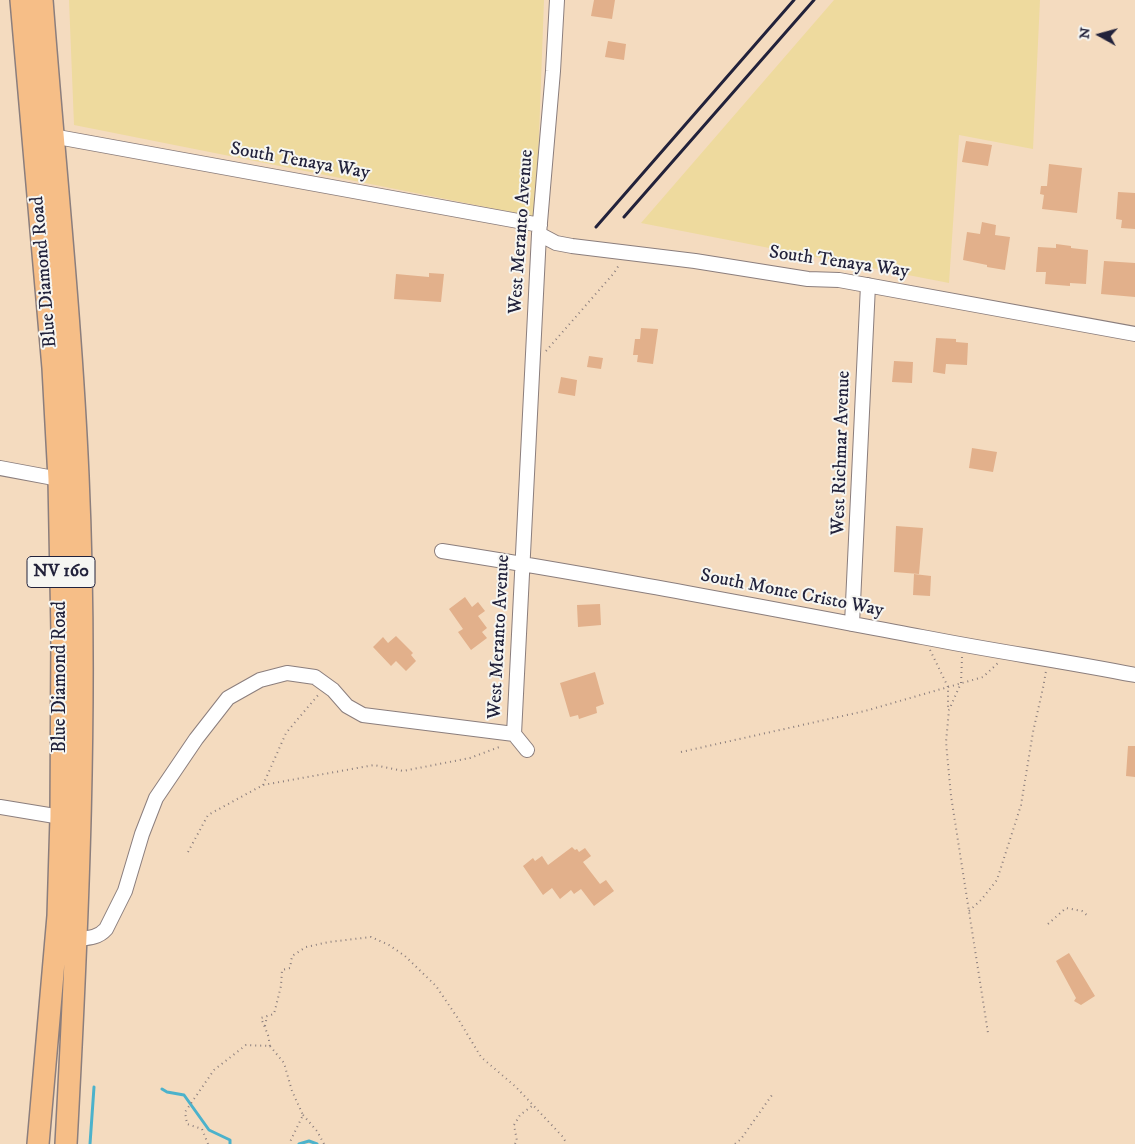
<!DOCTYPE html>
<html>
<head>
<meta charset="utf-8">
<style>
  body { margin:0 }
  #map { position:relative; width:1135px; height:1144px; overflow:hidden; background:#f4dbbf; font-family:"IM FELL DW Pica",serif }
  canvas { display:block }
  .north { position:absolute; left:1075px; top:10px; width:50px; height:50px; -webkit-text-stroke:4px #f6f6f2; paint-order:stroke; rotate:277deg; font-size:14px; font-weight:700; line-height:20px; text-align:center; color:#22223b }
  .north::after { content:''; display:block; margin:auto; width:18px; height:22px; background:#22223b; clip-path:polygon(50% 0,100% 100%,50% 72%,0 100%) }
</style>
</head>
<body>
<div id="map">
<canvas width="1135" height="1144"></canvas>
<div class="north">N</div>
</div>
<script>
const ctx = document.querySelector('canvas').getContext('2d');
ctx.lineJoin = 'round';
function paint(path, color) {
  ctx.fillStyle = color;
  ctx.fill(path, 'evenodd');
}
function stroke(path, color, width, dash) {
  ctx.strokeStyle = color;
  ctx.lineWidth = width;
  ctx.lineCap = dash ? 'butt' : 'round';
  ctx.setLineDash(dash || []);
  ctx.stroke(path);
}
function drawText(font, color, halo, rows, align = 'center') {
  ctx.font = font + ' "IM FELL DW Pica",serif';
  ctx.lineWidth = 4;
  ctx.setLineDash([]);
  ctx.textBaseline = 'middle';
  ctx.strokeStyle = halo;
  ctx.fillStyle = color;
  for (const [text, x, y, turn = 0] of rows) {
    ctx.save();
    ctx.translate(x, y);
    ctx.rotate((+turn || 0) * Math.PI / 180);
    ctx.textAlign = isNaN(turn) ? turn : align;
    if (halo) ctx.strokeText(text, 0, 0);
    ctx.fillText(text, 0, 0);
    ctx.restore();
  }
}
const sand = new Path2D(`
  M69 0H544L536 217 74 125Z
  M834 0H1040L1033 149 959 135 949 283 641 223Z`);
const stream = new Path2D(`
  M162 1089 167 1092 184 1095 209 1130 230 1140V1144
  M90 1144 94 1087
  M299 1144 309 1141 317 1144`);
const building = new Path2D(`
  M594 0H615L612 19 591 16Z
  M608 41 626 44 624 60 605 57Z
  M966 141 992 145 988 166 962 162Z
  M1049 164 1082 168 1077 213 1042 209 1044 195 1040 194 1041 186H1047Z
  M1118 192 1135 193V229L1121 228 1122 220 1116 219Z
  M982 222 996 225 995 235 1010 237 1005 270 987 267V265L963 260 967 232 980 234Z
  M1056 244 1071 246V248L1088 250 1086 284 1070 283V286L1045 284 1046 272H1036L1038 247 1056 248Z
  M1104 261 1135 263V297L1101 294Z
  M429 273 444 274 441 302 394 299 396 274 429 277Z
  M641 328 658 329 653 364 637 362 638 355H633L635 339H640Z
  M936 338 956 339V342L968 343 967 365 946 364 945 374 933 372Z
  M589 356 603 358 601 369 587 367Z
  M894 361 913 362 912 383 892 382Z
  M561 377 577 380 575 396 558 393Z
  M972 448 997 452 993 472 969 468Z
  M896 526 923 528 919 574 894 572Z
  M914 574 931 576 930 596 913 595Z
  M465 597 472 607 478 602 485 611 478 616 487 628 482 632 487 638 471 650 458 632 463 629 449 609Z
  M600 604 601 625 578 627 577 605Z
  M396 636 413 653 411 655 416 661 406 671 396 661 391 666 373 647 383 637 388 643Z
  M595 672 604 704 596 707 597 713 579 719 578 715 570 717 560 683Z
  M1128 746H1135V777L1126 776Z
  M572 847 575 850 577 849 579 852 585 848 591 856 583 862 600 884 606 880 614 891 594 906 581 889 574 894 571 890 560 899 552 888 543 895 523 866 533 858 535 861 542 856 548 865Z
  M1069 953 1095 996 1081 1005 1074 1001 1076 998 1056 961Z`);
const path = new Path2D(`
  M546 351 614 273 619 265
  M930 650 948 687V709
  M962 657 961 683 949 710 946 742 951 796 988 1033
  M681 752 865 711 983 677 998 663
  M263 785 286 733 319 694
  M188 852 208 815 263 785 374 765 403 771 470 758 502 746
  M969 911 981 900 997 880 1021 805 1033 732 1043 688 1046 671
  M1048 924 1066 908 1082 911 1088 916
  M265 1026 267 1016
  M270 1046 284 1063 292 1091 303 1115 289 1144
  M303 1115 317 1131 324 1144
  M208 1144 202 1129 187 1124 185 1112 214 1070 246 1045 270 1046 268 1035 261 1018 274 1014 281 986 282 970 290 968 292 956 306 947 329 942 371 937 389 945 405 956 436 986 457 1017 481 1057 516 1087 562 1136 567 1144
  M515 1144 517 1141 514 1125 520 1115 532 1106
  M735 1144 741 1139 772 1095`);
const minor = new Path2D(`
  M52 136 540 225
  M539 234 556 243 572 246 695 261 808 279 839 280 1135 334
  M0 468 59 479
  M442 551C602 576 762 607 922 637 993 651 1064 661 1135 675
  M852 624 868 285
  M514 734 527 750
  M0 807 61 817
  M77 939C88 938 98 938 106 929L125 891 142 834 156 798 196 739 228 698 260 680 287 673 315 677 333 690 347 706 363 715 514 734 539 234 553 71 557 0`);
const highway = new Path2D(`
  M21 0 53 368 59 479 62 633 61 817 58 916 38 1144
  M42 0C54 159 71 317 78 476 88 698 78 922 66 1144`);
const rail = new Path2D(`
  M624 217 814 0
  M596 227 794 0`);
const shields = [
  [61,572,68]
];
const shieldNames = [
  ["NV 160",61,572]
];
const streetNames = [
  ["South Tenaya Way",300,162,10],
  ["West Meranto Avenue",522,232,-86],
  ["South Tenaya Way",839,263,8],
  ["Blue Diamond Road",45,272,-95],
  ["West Richmar Avenue",842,453,-88],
  ["South Monte Cristo Way",792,594,11],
  ["West Meranto Avenue",500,637,-87],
  ["Blue Diamond Road",61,677,-90]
];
paint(sand, '#eeda9e');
stroke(stream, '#4cb2cb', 3);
paint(building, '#e2b08b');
stroke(minor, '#8b7e7d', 16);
stroke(highway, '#8b7e7d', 24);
stroke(path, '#8b7e7d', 2, [1, 4]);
stroke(minor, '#fff', 14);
stroke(highway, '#f6be87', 21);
stroke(rail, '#22223b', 3);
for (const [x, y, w] of shields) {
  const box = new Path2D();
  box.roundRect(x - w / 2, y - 15.5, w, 31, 4);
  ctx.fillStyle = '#f6f6f2';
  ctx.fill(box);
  stroke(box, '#22223b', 1);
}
drawText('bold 18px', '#22223b', null, shieldNames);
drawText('19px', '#22223b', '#f6f6f2', streetNames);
</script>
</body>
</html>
